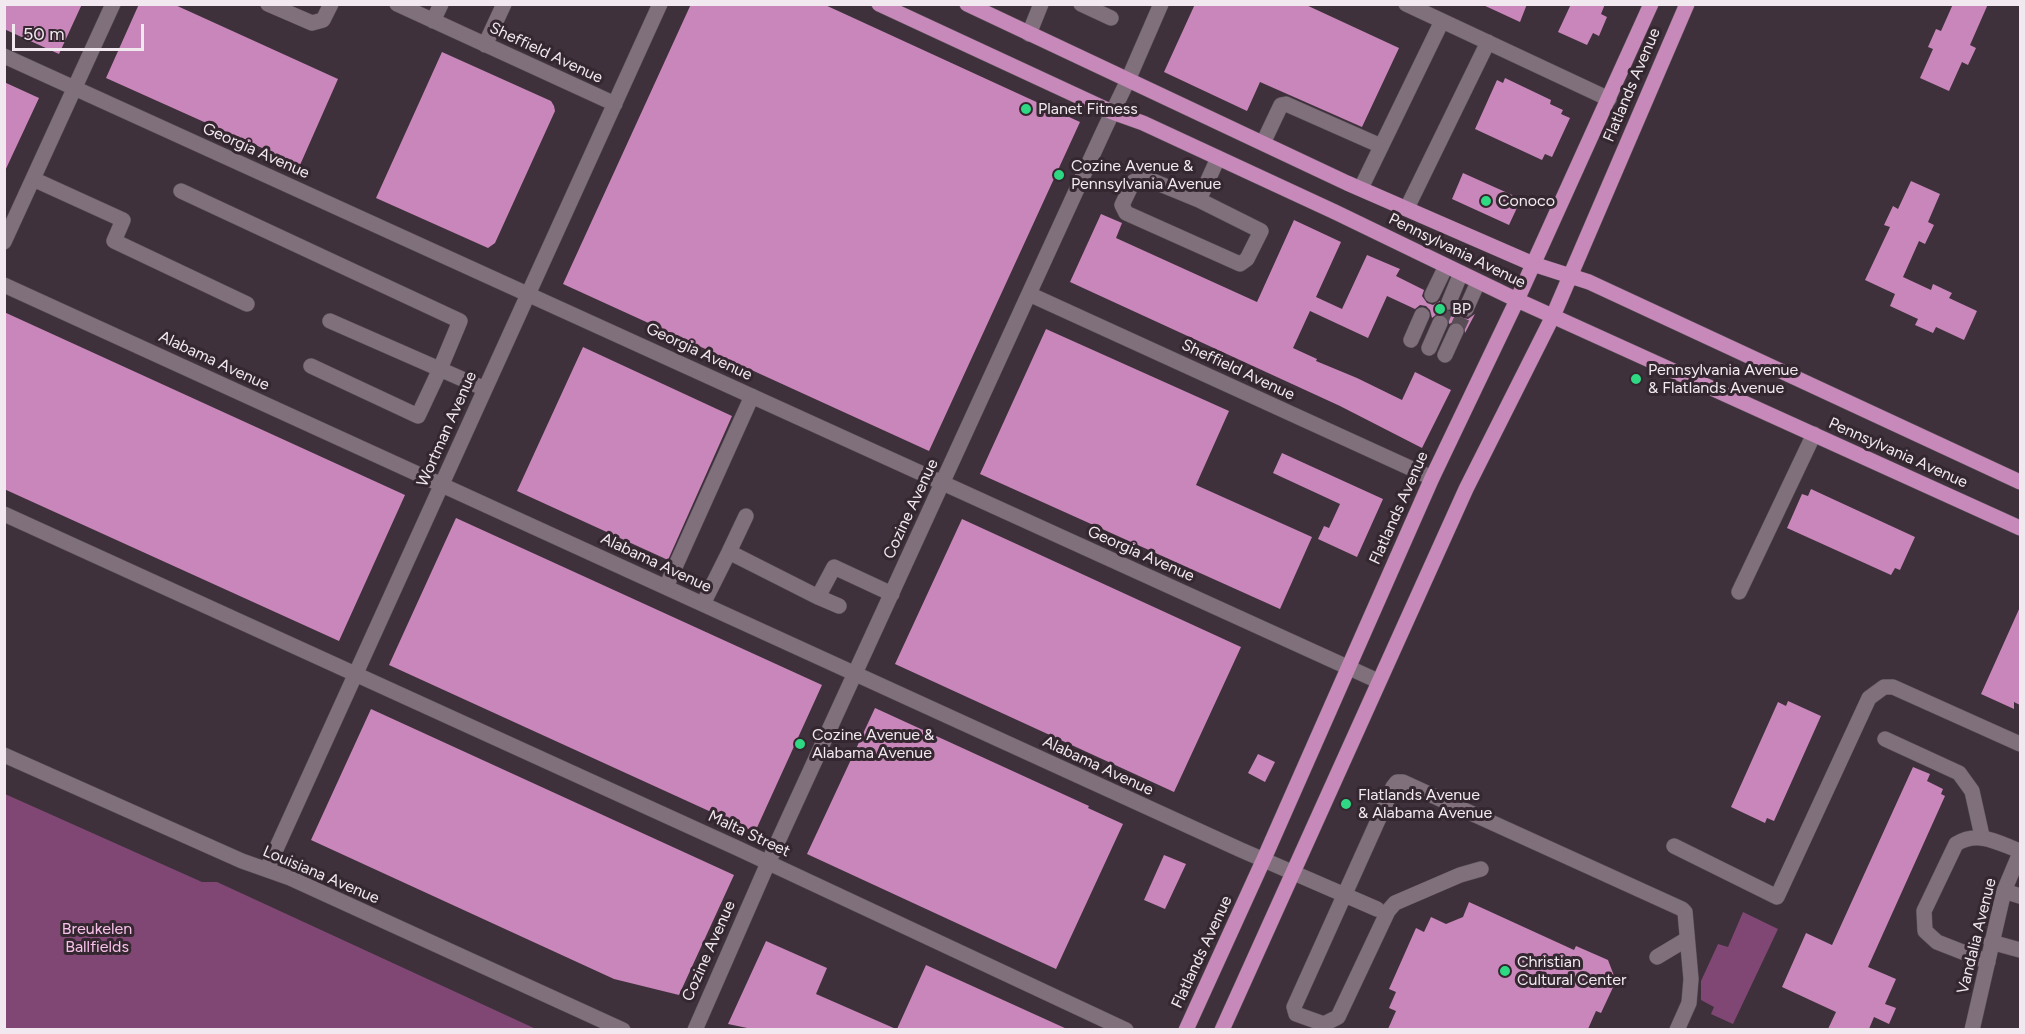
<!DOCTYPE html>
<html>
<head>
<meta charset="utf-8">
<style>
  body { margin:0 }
  #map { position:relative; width:2025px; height:1034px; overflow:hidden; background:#3e313b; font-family:Figtree,sans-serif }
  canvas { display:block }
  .frame { position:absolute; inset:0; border:6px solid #f1e9ef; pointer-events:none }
  .scale { position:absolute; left:12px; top:24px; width:132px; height:27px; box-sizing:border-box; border:3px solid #f1e9ef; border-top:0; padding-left:8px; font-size:18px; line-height:21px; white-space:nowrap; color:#f1e9ef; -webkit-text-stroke:4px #342730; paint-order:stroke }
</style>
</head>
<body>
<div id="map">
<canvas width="2025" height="1034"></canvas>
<div class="frame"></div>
<div class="scale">50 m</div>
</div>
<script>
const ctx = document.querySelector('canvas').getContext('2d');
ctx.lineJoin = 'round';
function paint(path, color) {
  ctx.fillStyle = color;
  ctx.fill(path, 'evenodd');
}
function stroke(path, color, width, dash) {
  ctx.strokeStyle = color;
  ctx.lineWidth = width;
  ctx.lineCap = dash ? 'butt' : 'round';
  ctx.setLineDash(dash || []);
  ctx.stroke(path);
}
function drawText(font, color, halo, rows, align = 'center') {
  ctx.font = font + ' Figtree,sans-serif';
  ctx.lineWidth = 6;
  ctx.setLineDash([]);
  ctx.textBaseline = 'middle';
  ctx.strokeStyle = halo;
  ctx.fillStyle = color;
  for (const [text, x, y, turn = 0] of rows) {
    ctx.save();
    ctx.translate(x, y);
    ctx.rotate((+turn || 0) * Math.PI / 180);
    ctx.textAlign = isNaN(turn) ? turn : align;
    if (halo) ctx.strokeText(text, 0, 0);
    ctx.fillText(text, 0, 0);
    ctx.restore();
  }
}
const green = new Path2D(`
  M5 794 202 882H217L536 1029H5Z
  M1743 912 1778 929 1733 1024 1711 1014 1714 1007 1701 1000V981L1718 944 1728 947Z`);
const building = new Path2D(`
  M4 4H82L59 54 4 29Z
  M139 4H173L338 79 300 165 106 78Z
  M691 4H823L1080 122 929 451 563 284Z
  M1195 4H1304L1399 48 1362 127 1260 82 1247 111 1164 72Z
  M1481 4H1527L1520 22Z
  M1571 4H1605L1601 14 1607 17 1599 36 1593 33 1587 45 1558 32Z
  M1953 4H1988L1970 45 1976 48 1968 65 1962 62 1949 91 1920 78 1933 49 1928 47 1936 29 1941 31Z
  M442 52 551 101 554 106 555 111 495 243 488 248 376 198Z
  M1505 78 1551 100 1550 104 1563 110 1561 114 1570 118 1552 157 1545 154 1542 160 1475 129 1497 80 1503 83Z
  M4 82 39 98 4 173Z
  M1463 173 1521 199 1509 225 1452 199Z
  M1911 181 1940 194 1928 222 1934 225 1925 244 1919 241 1903 277 1931 290 1933 284 1952 293 1949 298 1977 311 1964 340 1936 327 1933 333 1915 325 1918 319 1890 306 1895 294 1865 280 1890 227 1884 225 1893 206 1898 209Z
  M1101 214 1122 223 1116 238 1257 302 1294 220 1341 242 1316 297 1342 309 1367 255 1400 269 1396 276 1424 290 1422 296 1427 303 1433 305 1440 301 1441 307 1446 311 1451 312 1457 308 1458 314 1463 318 1468 319 1475 314 1465 333 1464 325 1456 321 1449 324 1448 318 1444 314 1438 313 1432 318 1430 310 1426 306 1420 305 1415 309 1387 296 1368 338 1310 311 1293 348 1317 359 1316 361 1357 378 1402 400 1415 372 1451 390 1422 448 1340 406 1070 282Z
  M4 312 405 495 339 641 4 489Z
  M1046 329 1229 411 1196 485 1312 537 1280 609 980 474Z
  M583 347 732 416 668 560 517 491Z
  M1282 453 1383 499 1357 557 1318 539 1324 526 1329 528 1340 504 1273 473Z
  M1811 489 1915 537 1900 570 1895 568 1891 575 1787 528 1802 494 1808 496Z
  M456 518 822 685 755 832 389 665Z
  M962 519 1241 647 1174 792 895 664Z
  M2020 607V705L2014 702V709L1981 694Z
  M1788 701 1821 716 1774 821 1767 818 1765 823 1731 807 1778 702 1786 706Z
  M875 708 1089 806 1088 808 1123 824 1056 969 807 854Z
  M371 709 734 875 679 995 614 979 311 840Z
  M1258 754 1275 762 1265 782 1248 773Z
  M1913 767 1930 774 1927 781 1943 789 1941 794 1945 796 1868 967 1896 979 1885 1004 1896 1008 1889 1024 1874 1017 1869 1029H1828L1836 1012 1782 987 1806 933 1832 945Z
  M1164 855 1186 864 1165 909 1144 900Z
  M1469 902 1574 950 1576 946 1608 960 1616 981 1601 1013 1596 1011 1588 1029H1388L1396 1011 1389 1008 1396 992 1389 989 1416 928 1424 932 1431 917 1446 924 1463 917Z
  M766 941 827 968 816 994 896 1029H752L728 1024Z
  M926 965 1067 1029H897Z`);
const minorTunnel = new Path2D(`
  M1440 323 1449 302
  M1456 331 1466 309`);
const minor = new Path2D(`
  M268 4 312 23 323 20 331 4
  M397 4 615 104
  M1081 4 1111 18
  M1406 4 1609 99
  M433 21 441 4
  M1029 34 1041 4
  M485 45 504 4
  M4 56 1378 681
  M1263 143 1281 105 1286 104 1381 146
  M1143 177 1199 200 1261 231 1247 259 1240 264 1126 213 1122 205 1133 182Z
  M33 179 123 220 114 241 247 304
  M1361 188 1442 21
  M181 191 460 321 440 369 418 416 311 366
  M1199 200 1218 158
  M1407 208 1488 42
  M4 242 113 4
  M4 285 1241 850 1377 909
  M1029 294 1432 478
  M1432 295 1446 266
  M1449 302 1461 273
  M1466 309 1478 282
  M330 321 485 389
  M1411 340 1422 315
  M1429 348 1440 323
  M1445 355 1456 331
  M4 514 737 848 1126 1030
  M746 516 729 552 818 597 834 567 892 594
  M666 587 752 396
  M1739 592 1814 434
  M818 597 839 606
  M703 604 729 552
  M1885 739 1959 773 1972 791 1982 836
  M4 755 242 861 290 878 623 1030
  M1674 846 1777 897 1869 698 1884 687H1893L2020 744
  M267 869 660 4
  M1481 869 1460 875 1395 903 1388 911 1338 1017 1324 1024 1296 1014 1294 1007 1393 787 1397 782H1403L1440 799 1682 909 1685 912 1691 979 1689 1003 1677 1030
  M2004 891 2020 896
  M1991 942 2020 950
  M1657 957 1687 939
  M1988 962 1937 942 1925 931 1924 911 1956 844C1979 830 1998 843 2020 851
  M695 1030 768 863 1104 130 1128 80 1161 4
  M1972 1030 2004 891 2020 853`);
const major = new Path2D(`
  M879 4 1112 112 1143 123 1335 212 1517 300 2020 528
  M967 4 1347 183 1533 264 1589 282 2020 482
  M1186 1030 1263 861 1432 478 1517 300 1651 4
  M1222 1030 1466 489 1553 316 1687 4`);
const markers = [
  [1026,109,6,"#2fd883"],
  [1059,175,6,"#2fd883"],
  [1486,201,6,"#2fd883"],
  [1440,309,6,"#2fd883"],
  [1636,379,6,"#2fd883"],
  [800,744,6,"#2fd883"],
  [1346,804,6,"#2fd883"],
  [1505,971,6,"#2fd883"]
];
const streetNames = [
  ["Sheffield Avenue",546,53,25],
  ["Flatlands Avenue",1632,85,-67],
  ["Georgia Avenue",256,151,24],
  ["Pennsylvania Avenue",1457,251,26],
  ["Georgia Avenue",699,352,25],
  ["Alabama Avenue",214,361,25],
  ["Sheffield Avenue",1238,370,25],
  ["Wortman Avenue",447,429,-66],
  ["Pennsylvania Avenue",1898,453,24],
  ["Flatlands Avenue",1399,508,-66],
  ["Cozine Avenue",911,509,-65],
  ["Georgia Avenue",1141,554,24],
  ["Alabama Avenue",656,563,25],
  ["Alabama Avenue",1098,766,25],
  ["Malta Street",749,834,25],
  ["Louisiana Avenue",321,875,23],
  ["Vandalia Avenue",1977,936,-76],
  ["Cozine Avenue",709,951,-66],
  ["Flatlands Avenue",1202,952,-65]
];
const poiNames = [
  ["Planet Fitness",1038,109],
  ["Cozine Avenue &",1071,166],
  ["Pennsylvania Avenue",1071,184],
  ["Conoco",1498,201],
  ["BP",1452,309],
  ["Pennsylvania Avenue",1648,370],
  ["& Flatlands Avenue",1648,388],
  ["Cozine Avenue &",812,735],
  ["Alabama Avenue",812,753],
  ["Flatlands Avenue",1358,795],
  ["& Alabama Avenue",1358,813],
  ["Christian",1517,962],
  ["Cultural Center",1517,980]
];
const parkNames = [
  ["Breukelen",97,929],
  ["Ballfields",97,947]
];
paint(green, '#804774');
paint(building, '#c986ba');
stroke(minorTunnel, '#594d56', 15, [15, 8]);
stroke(minor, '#5a4f57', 16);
stroke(major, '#5a4f57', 16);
stroke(minor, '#80707c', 15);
stroke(major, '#c789b9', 15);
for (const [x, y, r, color] of markers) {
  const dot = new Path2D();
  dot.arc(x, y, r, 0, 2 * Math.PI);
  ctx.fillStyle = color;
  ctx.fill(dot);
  stroke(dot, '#342730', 2);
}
drawText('16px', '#f1e9ef', '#342730', streetNames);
drawText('16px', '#f1e9ef', '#342730', poiNames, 'left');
drawText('16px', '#f8c1ea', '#342730', parkNames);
</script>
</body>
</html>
